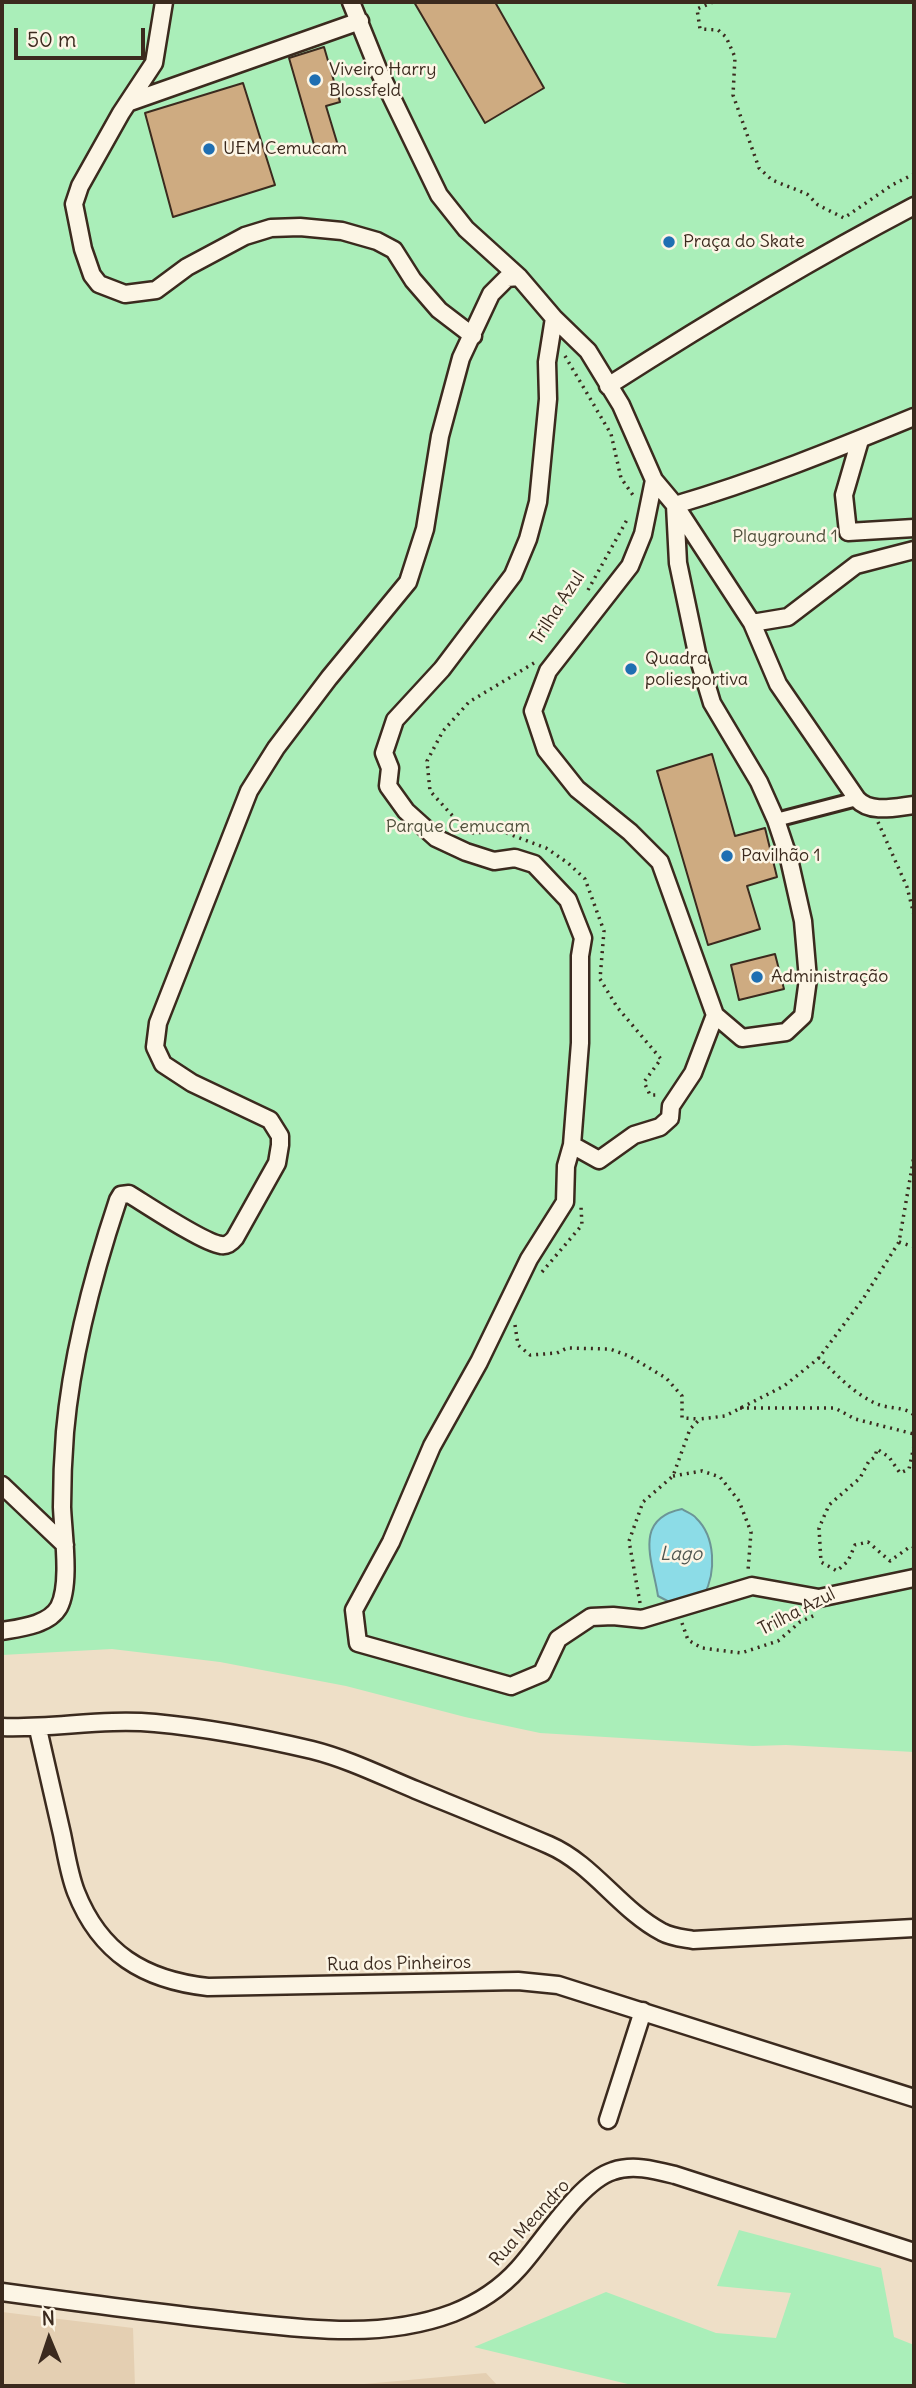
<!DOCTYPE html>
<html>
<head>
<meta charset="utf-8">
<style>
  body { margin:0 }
  #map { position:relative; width:916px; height:2388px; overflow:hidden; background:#eedfc7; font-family:Delius,sans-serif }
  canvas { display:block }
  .frame { position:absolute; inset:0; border:4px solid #3b2a1e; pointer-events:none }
  .north { position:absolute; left:14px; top:2304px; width:70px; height:70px; -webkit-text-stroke:5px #fcf5e5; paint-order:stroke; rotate:358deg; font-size:19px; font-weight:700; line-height:28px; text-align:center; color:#3b2a1e }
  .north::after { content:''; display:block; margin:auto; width:24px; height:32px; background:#3b2a1e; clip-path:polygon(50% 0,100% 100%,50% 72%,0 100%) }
  .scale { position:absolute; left:14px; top:28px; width:131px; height:32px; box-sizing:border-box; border:4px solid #3b2a1e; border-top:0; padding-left:9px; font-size:21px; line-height:24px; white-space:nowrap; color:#3b2a1e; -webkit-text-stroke:5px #fcf5e5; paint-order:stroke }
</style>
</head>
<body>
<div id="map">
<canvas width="916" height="2388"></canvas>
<div class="frame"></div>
<div class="north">N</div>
<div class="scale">50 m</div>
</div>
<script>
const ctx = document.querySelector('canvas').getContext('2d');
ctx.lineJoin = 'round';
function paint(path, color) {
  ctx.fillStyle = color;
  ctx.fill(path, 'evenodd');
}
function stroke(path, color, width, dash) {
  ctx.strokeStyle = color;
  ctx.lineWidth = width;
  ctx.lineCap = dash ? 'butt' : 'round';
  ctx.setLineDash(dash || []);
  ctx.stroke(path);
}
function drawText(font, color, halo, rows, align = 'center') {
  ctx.font = font + ' Delius,sans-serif';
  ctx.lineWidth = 5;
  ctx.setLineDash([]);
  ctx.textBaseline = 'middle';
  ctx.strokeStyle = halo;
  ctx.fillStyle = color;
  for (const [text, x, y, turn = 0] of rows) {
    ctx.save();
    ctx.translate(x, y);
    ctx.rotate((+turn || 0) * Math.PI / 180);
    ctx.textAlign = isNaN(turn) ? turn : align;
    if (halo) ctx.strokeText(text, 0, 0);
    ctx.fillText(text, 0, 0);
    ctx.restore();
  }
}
const built = new Path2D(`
  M2 2312 133 2328 135 2386H2Z
  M486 2373 498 2386H342Z`);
const green = new Path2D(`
  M12 2H914V1752L786 1745 753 1746 540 1733 465 1717 346 1686 220 1662 112 1649 2 1655V5Z
  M739 2230 881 2268 894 2337 914 2345V2386H636L474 2347 606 2292 716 2333 776 2338 791 2293 717 2286Z`);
const water = new Path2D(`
  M682 1509C686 1512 693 1514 696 1518 716 1537 716 1573 704 1595L675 1605 658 1596C653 1562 632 1519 682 1509Z`);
const building = new Path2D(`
  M414 2H495L544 88 485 123Z
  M324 47 340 102 326 106 339 149 317 155 289 58Z
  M243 83 275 185 173 217 145 113Z
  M712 754 735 836 765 828 777 877 747 886 760 929 708 945 657 771Z
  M775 954 784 989 739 1000 731 965Z`);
const path = new Path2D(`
  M713 2 697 9 700 29 718 30 726 37 735 57 733 95 759 168 772 180 807 194 818 205 844 218 892 185 914 174
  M565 356 611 434 621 478 635 498
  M588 590 628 518
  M534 663 469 702 443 731 427 761 430 791 460 824 473 833 501 831 546 848 568 863 585 879 604 931 600 979 617 1007 661 1059 644 1082 650 1095H659
  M878 822 907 887 914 915
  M899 1242 914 1247
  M542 1272 582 1225 581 1207
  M515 1325 518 1345 530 1355 557 1353 567 1348 610 1349 629 1356 666 1378 682 1396V1418L700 1419
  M818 1359 863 1299 899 1242 914 1156
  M740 1408H835L855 1419 914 1434
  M914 1446 909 1469 900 1473 889 1457 877 1449 875 1457 869 1461 860 1478 829 1505 819 1528 821 1562 837 1571 848 1561 855 1545 868 1542 890 1561 911 1546 914 1547
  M673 1476 702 1471 720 1477 739 1501 751 1532 748 1571
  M640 1603 629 1541 643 1502 673 1476 690 1429 700 1419 725 1416 784 1386 819 1358C837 1375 854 1394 877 1404 888 1409 904 1406 914 1415
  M682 1623 688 1640 702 1648 741 1653 778 1641 800 1622 817 1614`);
const pedestrian = new Path2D(`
  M776 820 857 799`);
const minor = new Path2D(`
  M164 2 154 63 121 113 80 186 74 204 83 249 92 275 99 284 125 294 156 290 187 267 245 236 271 228 300 227 342 231 377 241 394 250 413 280 439 310 473 336
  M351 2 378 69 439 195 466 229 519 277 554 318 588 351 621 405 654 480 675 505 752 623 778 684 857 799C870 814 896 807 914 805
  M130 102 360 21
  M554 318 547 362 548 399 538 502 528 539 513 575 442 669 395 720 384 753 390 768 388 786 406 811 436 838 466 852 494 861 515 858 534 864 568 900 583 938 580 956V1043L572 1145 566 1166 565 1202 529 1259 479 1362 432 1446 391 1542 354 1610 358 1643 511 1686 542 1673 558 1639 591 1617 613 1616 642 1619 752 1586 819 1598 914 1578
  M608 386C708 322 809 261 914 206
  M860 440 844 495 848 532 914 528
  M654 480 643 534 630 566 548 671 533 711 546 750 577 789 630 832 660 862 715 1015 742 1038 786 1032 803 1016 808 979 803 921 789 859 776 820 759 782 712 703 697 653 678 563 675 505C757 481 836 449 914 417
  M752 623 788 617 856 565 914 550
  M572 1145 599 1160 634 1135 660 1127 670 1118 671 1106 693 1073 715 1015
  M2 1485 65 1545
  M2 1631C20 1628 49 1625 59 1607 71 1584 63 1533 62 1507 62 1482 63 1457 65 1432 72 1353 93 1275 118 1200L121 1195 129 1194C147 1205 204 1243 221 1245 227 1246 231 1243 235 1238L277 1163 280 1145V1136L270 1120 192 1083 163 1064 155 1047 158 1023 249 791 276 748 329 678 408 582 425 529 440 436 461 358 491 294 507 278 519 277
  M2 1727C53 1729 104 1718 155 1723 208 1728 261 1738 312 1750 348 1759 382 1776 416 1790 460 1808 505 1826 549 1845 593 1864 620 1910 662 1932 671 1937 682 1938 693 1940L914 1928
  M38 1729C46 1764 54 1799 62 1834 66 1853 69 1874 76 1892 100 1953 144 1980 208 1987L518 1981 558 1985 914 2098
  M608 2120 643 2011
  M2 2292C75 2302 149 2312 222 2320 298 2328 379 2341 453 2313 478 2303 500 2289 518 2269 542 2243 580 2181 613 2171 633 2164 655 2170 675 2175L914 2252`);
const markers = [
  [315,80,7,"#1f6fb2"],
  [209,149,7,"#1f6fb2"],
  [669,242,7,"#1f6fb2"],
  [631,669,7,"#1f6fb2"],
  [727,856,7,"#1f6fb2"],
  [757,977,7,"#1f6fb2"]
];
const poiNames = [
  ["Viveiro Harry",329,70],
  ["Blossfeld",329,91],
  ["UEM Cemucam",223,149],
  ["Praça do Skate",683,242],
  ["Quadra",645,659],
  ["poliesportiva",645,680],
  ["Pavilhão 1",741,856],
  ["Administração",771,977]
];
const parkNames = [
  ["Playground 1",785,537],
  ["Parque Cemucam",458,827]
];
const streetNames = [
  ["Trilha Azul",558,608,-57],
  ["Trilha Azul",797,1612,-27],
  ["Rua dos Pinheiros",399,1964,-1],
  ["Rua Meandro",530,2223,-48]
];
const waterNames = [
  ["Lago",681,1555]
];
paint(built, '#e4cfb2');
paint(green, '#aaeeb9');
paint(water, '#8cdce7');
stroke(water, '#6c9597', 2);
paint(building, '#ceab81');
stroke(building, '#3b2a1e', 2);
stroke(pedestrian, '#3b2a1e', 18);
stroke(minor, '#3b2a1e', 21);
stroke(path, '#3b2a1e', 3.5, [2, 5]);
stroke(pedestrian, '#fcf5e5', 12);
stroke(minor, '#fcf5e5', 16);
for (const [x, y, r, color] of markers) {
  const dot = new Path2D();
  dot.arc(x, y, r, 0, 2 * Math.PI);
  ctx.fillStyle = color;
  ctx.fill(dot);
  stroke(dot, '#fcf5e5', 2.5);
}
drawText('18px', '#3b2a1e', '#fcf5e5', poiNames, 'left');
drawText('18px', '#51513d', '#fcf5e5', parkNames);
drawText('18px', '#3b2a1e', '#fcf5e5', streetNames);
drawText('italic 19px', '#4f5650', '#fcf5e5', waterNames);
</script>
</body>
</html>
